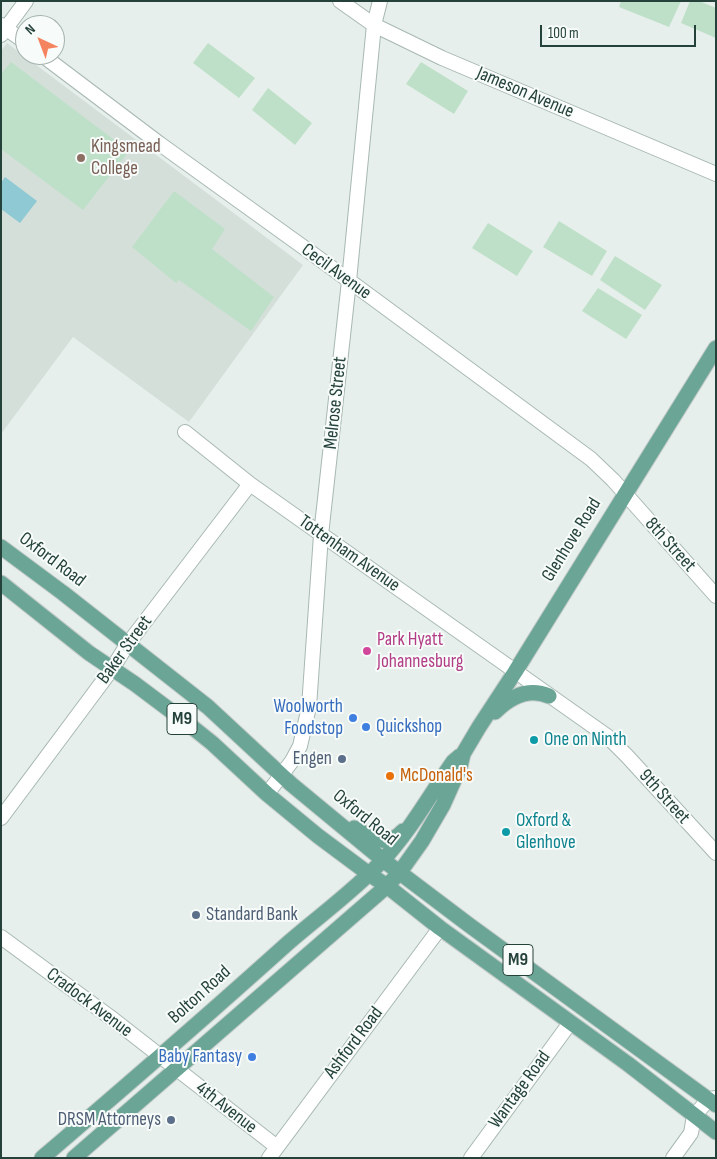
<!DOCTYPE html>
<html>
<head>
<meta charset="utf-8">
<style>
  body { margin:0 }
  #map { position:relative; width:717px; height:1159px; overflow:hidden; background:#e6efeb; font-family:"Sofia Sans Condensed",sans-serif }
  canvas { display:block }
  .frame { position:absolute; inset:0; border:2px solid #24423a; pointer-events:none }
  .north { position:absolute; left:15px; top:15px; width:50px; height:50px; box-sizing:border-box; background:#f7fbf9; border:1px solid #a3b1ad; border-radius:50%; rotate:317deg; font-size:14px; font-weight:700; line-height:20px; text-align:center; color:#24423a }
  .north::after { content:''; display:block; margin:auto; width:18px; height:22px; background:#f4845f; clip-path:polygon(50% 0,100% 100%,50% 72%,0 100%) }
  .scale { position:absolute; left:540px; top:25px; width:156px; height:22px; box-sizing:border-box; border:2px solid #24423a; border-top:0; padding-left:6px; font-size:15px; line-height:18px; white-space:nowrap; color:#24423a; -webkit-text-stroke:4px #f7fbf9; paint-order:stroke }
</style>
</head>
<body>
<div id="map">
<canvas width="717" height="1159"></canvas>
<div class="frame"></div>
<div class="north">N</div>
<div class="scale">100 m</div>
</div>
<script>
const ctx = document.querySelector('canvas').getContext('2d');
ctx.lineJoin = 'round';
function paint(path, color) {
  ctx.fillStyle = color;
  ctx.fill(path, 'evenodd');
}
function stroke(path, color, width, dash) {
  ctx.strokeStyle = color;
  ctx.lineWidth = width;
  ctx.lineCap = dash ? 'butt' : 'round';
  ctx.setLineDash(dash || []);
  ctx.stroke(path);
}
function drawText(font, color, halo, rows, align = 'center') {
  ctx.font = font + ' "Sofia Sans Condensed",sans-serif';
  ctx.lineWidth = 4;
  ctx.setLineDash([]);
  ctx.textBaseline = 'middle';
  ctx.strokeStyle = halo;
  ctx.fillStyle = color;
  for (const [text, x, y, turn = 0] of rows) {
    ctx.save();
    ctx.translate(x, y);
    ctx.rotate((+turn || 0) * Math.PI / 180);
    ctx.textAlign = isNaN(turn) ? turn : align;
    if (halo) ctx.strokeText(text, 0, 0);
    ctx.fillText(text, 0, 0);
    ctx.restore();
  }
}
const built = new Path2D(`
  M7 43 303 265 189 422 73 337 1 434V51Z`);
const green = new Path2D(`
  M621 1H681L669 27 619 7Z
  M690 1H699L716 8V38L681 23Z
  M208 43 255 78 239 98 193 63Z
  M11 62 129 151 83 210 1 149V74Z
  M421 62 468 91 454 114 406 84Z
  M268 88 312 123 295 145 252 110Z
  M174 191 225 229 212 249 274 297 251 331 179 280 176 283 132 247Z
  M559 221 607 251 592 276 543 247Z
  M488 223 533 251 517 276 472 248Z
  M615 256 662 285 645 310 600 280Z
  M598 288 642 315 626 339 582 311Z`);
const water = new Path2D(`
  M5 177 37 201 20 223 1 209V183Z`);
const minor = new Path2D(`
  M340 1 374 25 442 58 716 174
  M1 25 25 42
  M1 35 26 1
  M42 55 160 144 317 257 591 459 613 480 716 596
  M185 432 250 484 607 736 627 756 716 853
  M267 794 292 761 300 746 309 707 321 535 349 281 374 25 380 1
  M1 818 112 669 127 645 250 484
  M1 937 114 1020 277 1147
  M691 1133 694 1116 709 1099 716 1098
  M269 1158 440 928
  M471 1158 570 1023
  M673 1158 691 1133`);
const major = new Path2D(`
  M1 547 63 593 208 707 291 784 383 860 469 925 716 1105
  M1 583 89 653 135 684 187 723 212 743 267 794 318 836 369 874 387 886 440 928 628 1064 716 1132
  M495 712C510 697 528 687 549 696
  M354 828C372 837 387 849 403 831
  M42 1158C125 1087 207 1016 288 943 319 916 354 891 382 861 410 831 430 795 453 762L460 756
  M74 1158 387 886 400 872 422 841 443 805 460 767 463 754 479 727 515 672 716 348`);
const markers = [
  [81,158,5,"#8d6e63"],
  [367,651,5,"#d1479c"],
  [353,718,5,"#3f7fe0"],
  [366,727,5,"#3f7fe0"],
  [534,740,5,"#0f9aa8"],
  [342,759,5,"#5c6f8a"],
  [390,776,5,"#e8710a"],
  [506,832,5,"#0f9aa8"],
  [196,915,5,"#5c6f8a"],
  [252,1057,5,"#3f7fe0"],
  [171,1120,5,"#5c6f8a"]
];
const shields = [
  [182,719,30],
  [518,960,30]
];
const shieldNames = [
  ["M9",182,719],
  ["M9",518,960]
];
const streetNames = [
  ["Jameson Avenue",525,93,23],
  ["Cecil Avenue",336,272,36],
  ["Melrose Street",336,403,-84],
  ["Glenhove Road",572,540,-58],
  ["8th Street",670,545,48],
  ["Tottenham Avenue",349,554,35],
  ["Oxford Road",52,560,37],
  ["Baker Street",125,650,-54],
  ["9th Street",664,797,48],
  ["Oxford Road",365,818,39],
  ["Bolton Road",200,995,-42],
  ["Cradock Avenue",89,1003,37],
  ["Ashford Road",354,1043,-53],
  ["Wantage Road",520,1090,-54],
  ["4th Avenue",226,1108,38]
];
const educationNames = [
  ["Kingsmead",91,147],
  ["College",91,169]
];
const hotelNames = [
  ["Park Hyatt",377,640],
  ["Johannesburg",377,662]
];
const shopNames = [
  ["Woolworth",343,707],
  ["Foodstop",343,729],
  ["Quickshop",376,727,"left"],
  ["Baby Fantasy",242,1057]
];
const cultureNames = [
  ["One on Ninth",544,740],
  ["Oxford &",516,821],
  ["Glenhove",516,843]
];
const serviceNames = [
  ["Engen",332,759],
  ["Standard Bank",206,915,"left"],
  ["DRSM Attorneys",161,1120]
];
const foodNames = [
  ["McDonald's",400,776]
];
paint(built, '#d4dfda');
paint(green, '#bfe0c8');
paint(water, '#8ec9d4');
stroke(minor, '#a8b8b2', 16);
stroke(major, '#c2cac8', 17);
stroke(minor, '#fff', 14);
stroke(major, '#6aa596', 15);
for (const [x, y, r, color] of markers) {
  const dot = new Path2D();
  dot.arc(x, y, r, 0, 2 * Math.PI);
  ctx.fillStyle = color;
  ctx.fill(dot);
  stroke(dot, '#f7fbf9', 2);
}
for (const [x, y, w] of shields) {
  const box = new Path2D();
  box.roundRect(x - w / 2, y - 15.5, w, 31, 4);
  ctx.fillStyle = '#f7fbf9';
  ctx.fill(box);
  stroke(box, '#24423a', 1);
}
drawText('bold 18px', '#24423a', null, shieldNames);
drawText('19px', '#24423a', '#f7fbf9', streetNames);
drawText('19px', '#785e54', '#f7fbf9', educationNames, 'left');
drawText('19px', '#b23c85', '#f7fbf9', hotelNames, 'left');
drawText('19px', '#366cbe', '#f7fbf9', shopNames, 'right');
drawText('19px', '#0d838f', '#f7fbf9', cultureNames, 'left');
drawText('19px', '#4e5e75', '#f7fbf9', serviceNames, 'right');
drawText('19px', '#c56008', '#f7fbf9', foodNames, 'left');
</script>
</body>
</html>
